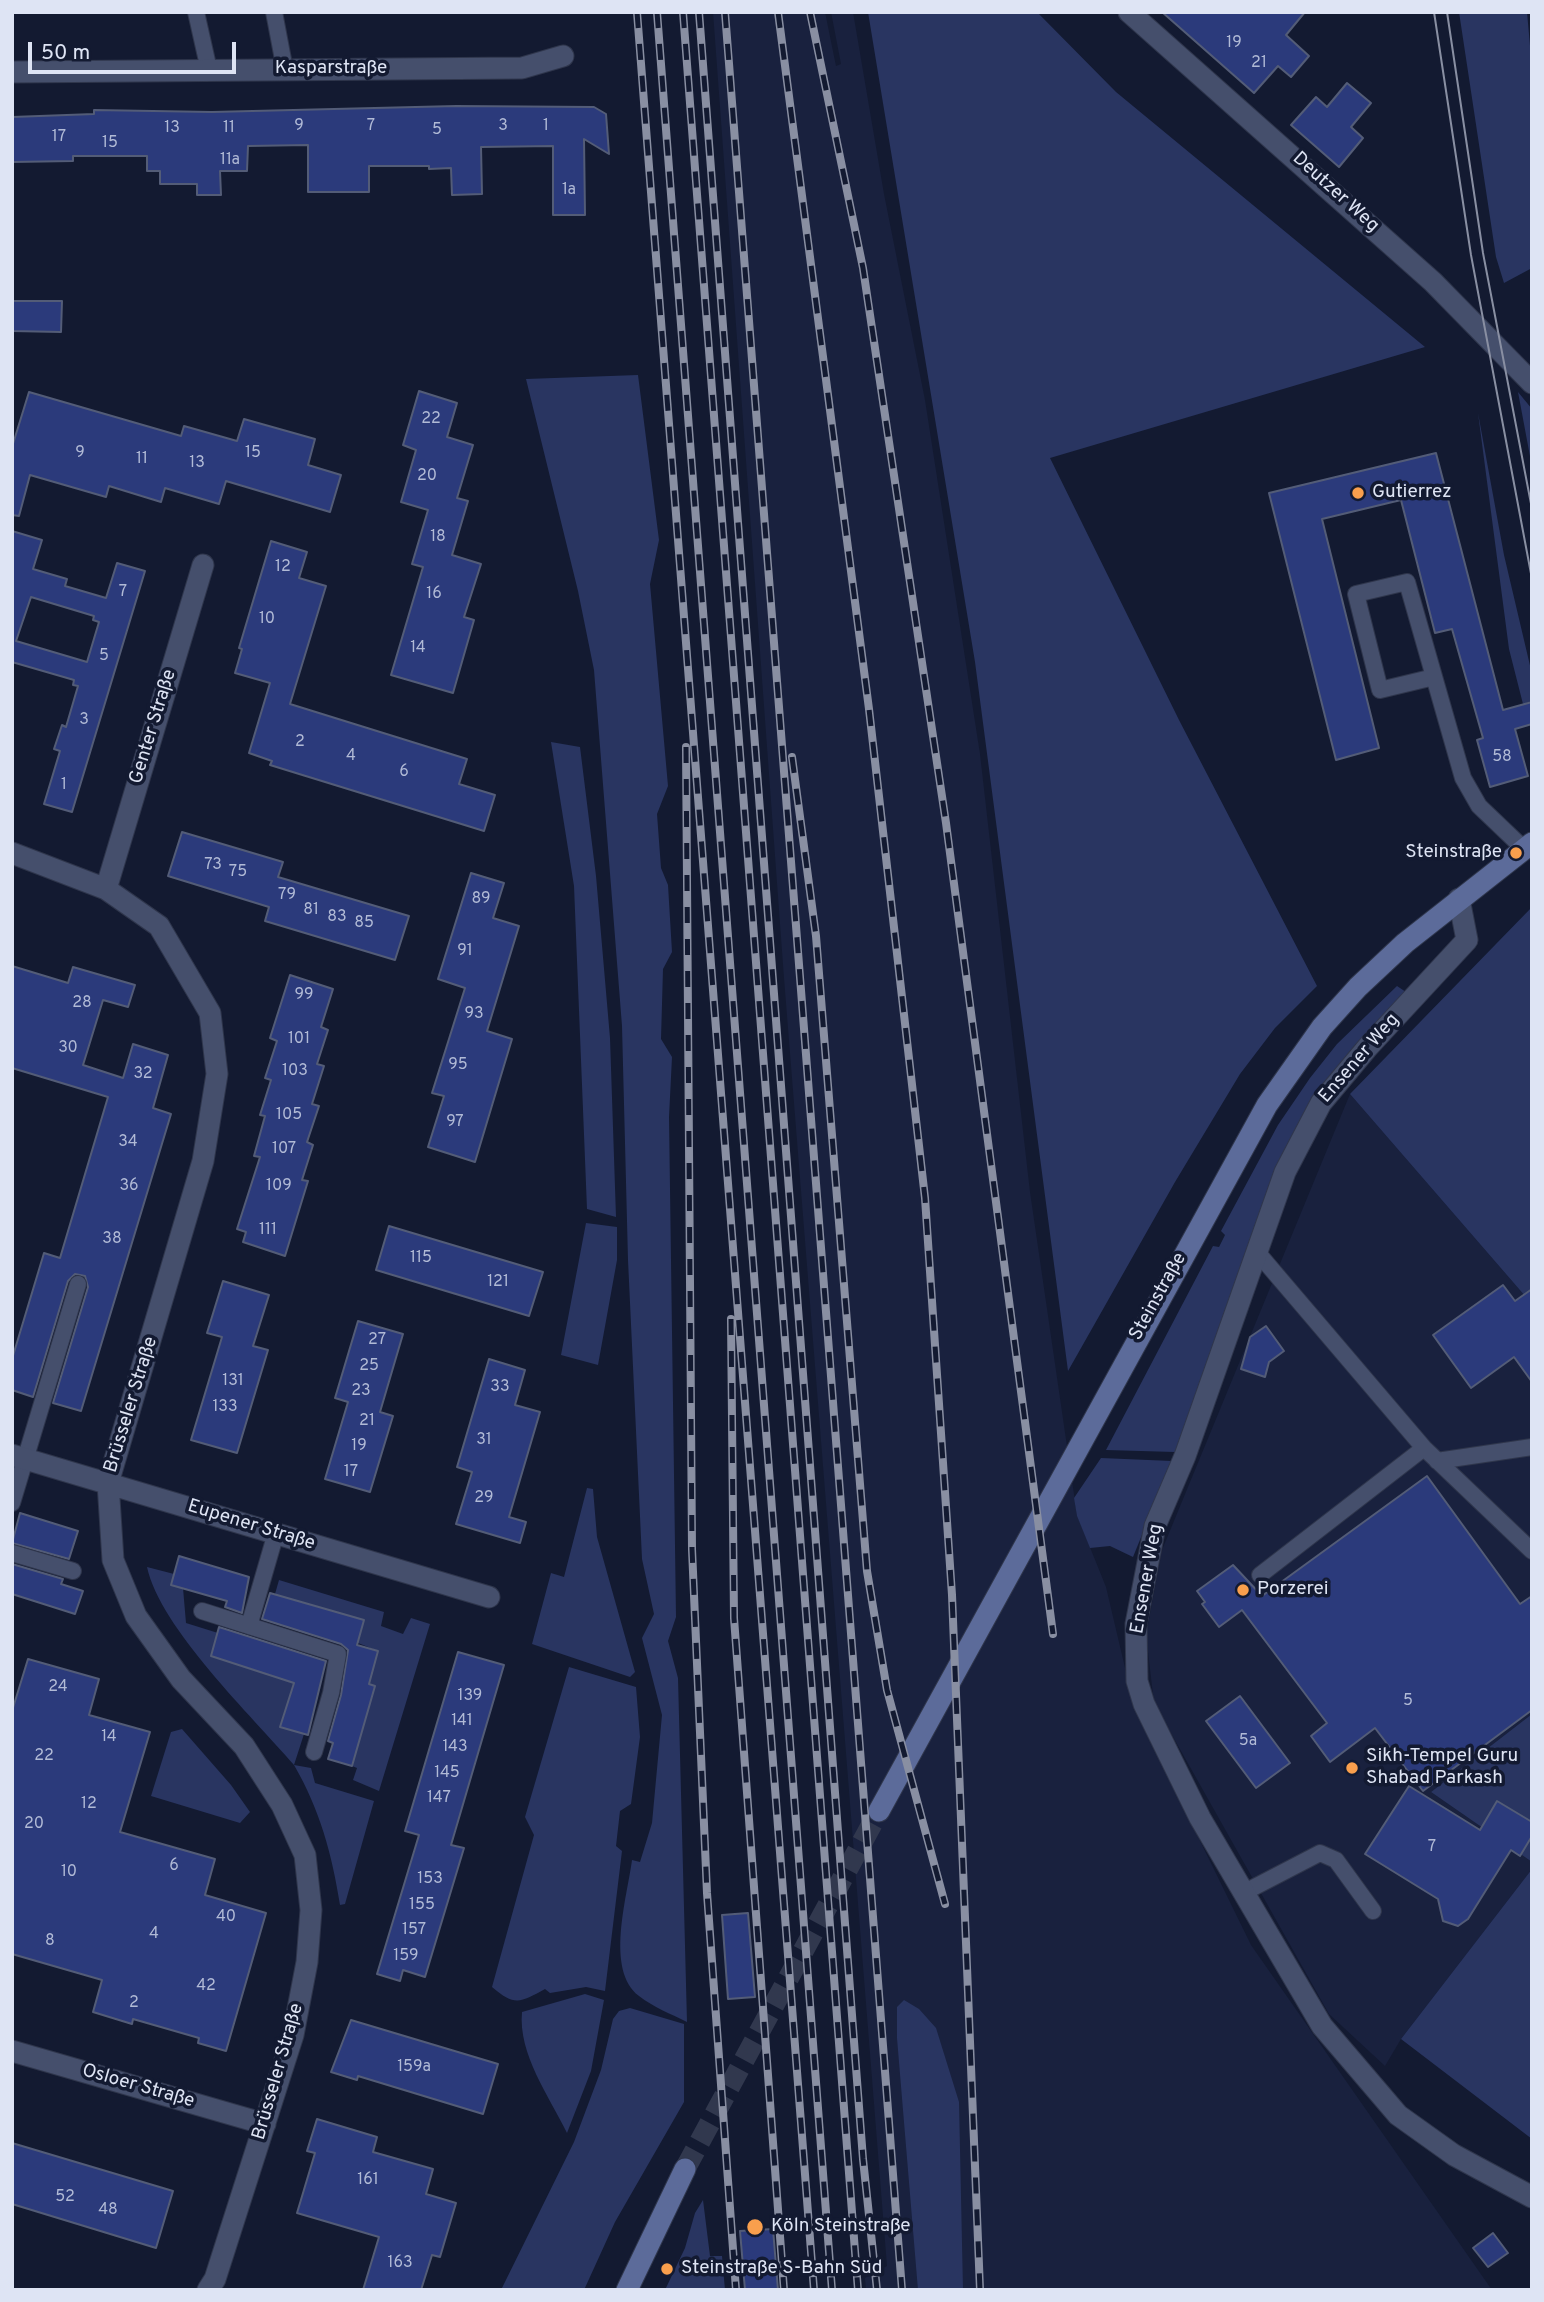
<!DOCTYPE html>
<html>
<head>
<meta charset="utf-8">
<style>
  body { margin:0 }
  #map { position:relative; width:1544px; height:2302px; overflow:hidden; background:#131a31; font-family:Overpass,sans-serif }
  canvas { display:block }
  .frame { position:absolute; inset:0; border:14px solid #dee4f4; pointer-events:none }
  .scale { position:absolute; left:28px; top:42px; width:208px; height:32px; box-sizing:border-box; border:4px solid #dee4f4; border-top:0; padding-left:9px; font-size:21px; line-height:24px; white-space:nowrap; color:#dee4f4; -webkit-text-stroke:5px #131a31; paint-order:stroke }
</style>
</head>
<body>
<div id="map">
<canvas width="1544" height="2302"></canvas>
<div class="frame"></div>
<div class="scale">50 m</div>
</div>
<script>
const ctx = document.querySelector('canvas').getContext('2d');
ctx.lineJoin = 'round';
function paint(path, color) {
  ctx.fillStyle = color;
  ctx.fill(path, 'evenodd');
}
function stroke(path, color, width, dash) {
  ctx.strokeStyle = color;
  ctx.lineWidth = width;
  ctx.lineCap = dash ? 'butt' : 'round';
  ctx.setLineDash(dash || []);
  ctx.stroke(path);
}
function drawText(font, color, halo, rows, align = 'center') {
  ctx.font = font + ' Overpass,sans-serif';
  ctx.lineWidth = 7;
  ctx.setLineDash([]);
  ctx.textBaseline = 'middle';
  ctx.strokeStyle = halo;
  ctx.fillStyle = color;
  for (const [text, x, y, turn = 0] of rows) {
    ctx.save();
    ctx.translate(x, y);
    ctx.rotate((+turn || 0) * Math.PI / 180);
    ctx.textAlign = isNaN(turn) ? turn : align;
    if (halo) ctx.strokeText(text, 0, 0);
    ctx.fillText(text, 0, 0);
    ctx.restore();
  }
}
const built = new Path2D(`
  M713 12H825L836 66 841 64 831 12H853L884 194 925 400 980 754 1030 1192 1077 1515 1106 1587 1134 1706 1251 1945 1492 2290H866L865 2278 887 2266 784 978Z
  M1350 1094 1532 1304V1714L1431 1792 1532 1862V1869L1401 2039 1385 2066 1329 2014 1154 1703 1146 1635 1162 1550Z`);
const green = new Path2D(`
  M868 12H1037L1116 92 1425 347 1050 458 1179 720 1317 986 1275 1028 1240 1074 1175 1182 1068 1371 975 662Z
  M1459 12H1527L1532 68V268L1504 283 1496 257Z
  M638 375 659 540 650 584 668 786 657 814 661 868 668 885 672 952 663 969 661 1039 672 1057 669 1117 676 1617 668 1641 678 1678 687 2022C671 2014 653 2007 639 1996 605 1970 627 1898 632 1860L640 1862 652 1823 662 1715 642 1638 654 1614 642 1559 628 1260 622 1026 594 670 578 591 526 379Z
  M1518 392 1532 409V467Z
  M1478 413 1504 555 1532 674V701L1523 704 1509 649Z
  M551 742 580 747 596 876 610 1038 616 1217 587 1209 574 886Z
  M1532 907V1304L1350 1094Z
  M1397 986 1406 992 1356 1044 1325 1082 1175 1452 1106 1450 1213 1246 1219 1247 1225 1235 1221 1231 1278 1125 1310 1078 1337 1044Z
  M586 1223 617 1227V1260L598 1365 561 1355Z
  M1101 1458 1172 1461 1133 1557 1110 1546 1090 1548 1077 1516 1074 1498Z
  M587 1488 593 1489 597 1537 635 1672 630 1677 532 1644 551 1573 564 1577Z
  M147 1567 174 1574 171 1585 183 1588 186 1623 218 1633 211 1656 294 1682 281 1726 304 1734 294 1765 311 1768 315 1783 374 1801 345 1904 340 1905C332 1854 320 1810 294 1765 252 1716 160 1628 147 1567Z
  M279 1580 384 1612 381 1626 403 1634 411 1618 430 1624 379 1791 353 1780 357 1768 352 1766 375 1686 369 1684 378 1651 271 1608Z
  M569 1667 636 1687 640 1737 631 1804 620 1811 616 1846 622 1851 605 1991 586 1987 550 1993 545 1989C521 2002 515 2007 492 1987L534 1835 525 1817Z
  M1532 1714V1862L1431 1792Z
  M182 1729 231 1785 250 1812 240 1823 151 1796 171 1732Z
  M1532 1869V2139L1401 2039Z
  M585 1994 604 2000 591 2071 567 2133C549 2096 518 2054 522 2012Z
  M904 2000 919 2009 936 2028 959 2102 963 2290H918L897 2038V2007Z
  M630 2008 684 2024V2102L615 2222 584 2290H501L574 2142 601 2070 613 2019 619 2011Z
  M703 2200 710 2256H722L725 2290H665L685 2248 695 2213Z`);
const building = new Path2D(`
  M1162 12H1305L1286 35 1309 56 1291 77 1278 66 1254 93Z
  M1347 83 1371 103 1351 127 1363 138 1339 167 1291 125 1316 97 1327 107Z
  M456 106 594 107 606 114 609 154 584 139 585 215H553V146L481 147 482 194 452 195 451 168 429 169V166H369V192H308V145L248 146 247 171H220L221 195H197V184H160V171H147V156H73V161L12 162V117L94 114V110L212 112Z
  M12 301H62L61 332 12 331Z
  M419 391 457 403 447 437 473 445 457 498 468 501 452 555 481 564 464 617 474 620 453 693 391 675 423 567 412 564 428 510 401 502 416 450 403 445Z
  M29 392 181 436 184 426 237 441 244 419 315 439 308 465 341 475 330 512 226 481 219 504 165 488 161 502 109 486 106 497 30 475 19 516 12 515V447Z
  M1436 453 1503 710 1532 702V724L1515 729 1528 776 1490 787 1477 740 1483 738 1452 629 1435 633 1401 500 1322 519 1379 748 1336 760 1269 493Z
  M12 531 42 540 33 569 67 579 65 586 106 598 117 563 145 571 72 812 44 804 60 751 54 749 62 725 66 727 78 686 73 685 74 680 12 662ZM31 597 94 616 93 620 99 622 87 662 16 641Z
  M271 541 307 552 299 578 326 586 290 704 467 759 459 784 495 795 484 831 270 765 272 761 249 753 270 683 235 673 242 649 239 648Z
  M182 832 283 862 278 877 409 916 395 960 265 921 269 907 168 876Z
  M471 873 504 883 493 918 519 926 487 1031 512 1039 475 1162 428 1147 444 1096 432 1093 465 988 438 979Z
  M12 966 68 983 73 967 135 985 128 1007 103 1000 83 1065 123 1078 133 1044 168 1055 153 1108 171 1114 81 1411 53 1403 88 1287 85 1276 75 1274 68 1281 33 1397 12 1390V1359L44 1253 60 1258 108 1097 12 1068Z
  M290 975 333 989 321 1027 328 1030 317 1064 324 1066 312 1104 319 1106 307 1142 313 1145 302 1180 308 1181 285 1256 243 1242 246 1232 237 1229 260 1157 254 1156 265 1116 260 1115 271 1080 265 1078 277 1041 270 1038Z
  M389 1226 543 1272 529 1316 376 1270Z
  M223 1281 269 1295 253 1346 268 1350 237 1453 191 1440 222 1337 207 1333Z
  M1503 1285 1515 1301 1532 1289V1382L1514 1357 1471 1388 1433 1335Z
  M358 1321 403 1334 380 1412 393 1416 370 1492 325 1479 348 1402 335 1398Z
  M1266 1326 1284 1351 1269 1362 1265 1377 1241 1369 1250 1337Z
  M489 1359 525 1370 515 1405 540 1412 509 1517 526 1522 520 1543 456 1524 472 1472 457 1467Z
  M1427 1476 1520 1604 1532 1596V1710L1423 1791 1375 1728 1330 1762 1311 1736 1327 1723 1242 1610 1219 1627 1202 1604 1205 1602 1197 1591 1233 1565 1262 1596Z
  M20 1513 78 1531 69 1559 12 1543Z
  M179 1556 249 1577 242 1613 225 1607 227 1601 171 1585Z
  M12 1564 63 1579 61 1584 83 1591 75 1614 12 1594Z
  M270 1593 364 1620 357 1645 378 1651 369 1684 375 1686 352 1766 328 1759 333 1743 328 1741 341 1695 348 1650 341 1644 262 1619Z
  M219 1627 326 1661 308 1735 280 1727 294 1683 211 1656Z
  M458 1652 504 1665 451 1845 464 1848 425 1977 403 1970 400 1981 377 1974 419 1835 405 1831Z
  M28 1659 99 1679 89 1715 150 1732 120 1832 215 1859 205 1895 266 1913 226 2051 198 2043 199 2038 133 2019 132 2024 93 2012 102 1980 12 1954V1711Z
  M1240 1696 1290 1763 1256 1788 1206 1721Z
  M1409 1786 1480 1830 1497 1801 1532 1822V1836L1520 1856 1511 1850 1468 1919 1458 1926 1443 1921 1438 1899 1365 1854Z
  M748 1913 755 1997 728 1999 722 1915Z
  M351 2020 498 2064 483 2114 358 2076 357 2080 331 2072Z
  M317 2119 377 2137 373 2152 433 2169 426 2194 456 2203 440 2257 432 2255 421 2290H363L379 2237 297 2213 315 2153 307 2151Z
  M12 2143 173 2191 156 2248 12 2204Z
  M773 2229 778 2290H745L740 2231Z
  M1493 2233 1508 2253 1488 2267 1473 2248Z`);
const secondaryTunnel = new Path2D(`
  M685 2169 879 1811`);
const service = new Path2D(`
  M196 12 209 70
  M274 12 285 70
  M1434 677 1380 690 1356 594 1407 582 1463 778 1479 806 1523 848
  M1257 1252 1424 1448 1532 1551
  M1437 1461 1532 1447
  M12 1503 78 1284
  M12 1553 73 1571
  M1260 1575 1424 1448
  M202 1611 338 1654 331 1693 314 1752
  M249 1626 276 1533
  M1243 1893 1320 1853 1336 1860 1373 1911`);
const minor = new Path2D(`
  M12 72 522 68 563 56
  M12 853 106 889 159 926 210 1013 217 1074 203 1161 108 1483 113 1560 136 1616 181 1679 244 1746 282 1805 305 1855 311 1910 307 1962 293 2035 215 2279 208 2290
  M106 889 203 565
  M1459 899 1467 940 1367 1048 1321 1103 1285 1172 1185 1456 1155 1526 1136 1624 1137 1681 1144 1704 1200 1818 1322 2026 1398 2115 1454 2155 1532 2197
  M12 1455 489 1597
  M12 2051 265 2124`);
const tertiary = new Path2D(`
  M1129 12 1433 282 1532 383`);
const secondary = new Path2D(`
  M879 1811 1267 1105 1322 1027 1358 987 1405 943 1532 843
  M627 2290 685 2169`);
const tram = new Path2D(`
  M1434 12 1471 255 1532 579
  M1447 12 1483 253 1532 509`);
const rail = new Path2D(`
  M637 12 814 2290
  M657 12 832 2290
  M683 12 858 2290
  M699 12 863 2159 877 2290
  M725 12 902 2290
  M778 12 869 709 925 1198 952 1595 980 2290
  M810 12 863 268 946 823 1053 1634
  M686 747 692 1549 707 1893 736 2290
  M792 757 816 936 867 1571 887 1690 945 1904
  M731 1319 734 1618 784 2290`);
const markers = [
  [1358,493,7,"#f99f4d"],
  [1516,853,7,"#f99f4d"],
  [1243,1590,7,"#f99f4d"],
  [1352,1768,7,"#f99f4d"],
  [755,2227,9,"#f99f4d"],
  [667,2269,7,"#f99f4d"]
];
const numberNames = [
  ["19",1234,44],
  ["21",1259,64],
  ["9",299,127],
  ["7",371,127],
  ["3",503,127],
  ["1",546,127],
  ["13",172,129],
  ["11",229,129],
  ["5",437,131],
  ["17",59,138],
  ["15",110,144],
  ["11a",230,161],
  ["1a",569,191],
  ["22",431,420],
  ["9",80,454],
  ["15",253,454],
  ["11",142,460],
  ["13",197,464],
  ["20",427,477],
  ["18",438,538],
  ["12",283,568],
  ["7",123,593],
  ["16",434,595],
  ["10",267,620],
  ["14",418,649],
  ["5",104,657],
  ["3",84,721],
  ["2",300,743],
  ["4",351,757],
  ["58",1502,758],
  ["6",404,773],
  ["1",64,786],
  ["73",213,866],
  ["75",238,873],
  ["79",287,896],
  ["89",481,900],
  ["81",311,911],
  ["83",337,918],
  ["85",364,924],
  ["91",465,952],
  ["99",304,996],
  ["28",82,1004],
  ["93",474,1015],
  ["101",299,1040],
  ["30",68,1049],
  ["95",458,1066],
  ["103",295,1072],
  ["32",143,1075],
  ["105",289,1116],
  ["97",455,1123],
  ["34",128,1143],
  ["107",284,1150],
  ["36",129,1187],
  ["109",279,1187],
  ["111",268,1231],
  ["38",112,1240],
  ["115",421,1259],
  ["121",498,1283],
  ["27",377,1341],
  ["25",369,1367],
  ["131",233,1382],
  ["33",500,1388],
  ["23",361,1392],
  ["133",225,1408],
  ["21",367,1422],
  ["31",484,1441],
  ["19",359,1447],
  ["17",351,1473],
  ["29",484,1499],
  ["24",58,1688],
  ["139",470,1697],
  ["5",1408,1702],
  ["141",462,1722],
  ["14",109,1738],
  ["5a",1248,1742],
  ["143",455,1748],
  ["22",44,1757],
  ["145",447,1774],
  ["147",439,1799],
  ["12",89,1805],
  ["20",34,1825],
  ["7",1432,1848],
  ["6",174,1867],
  ["10",69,1873],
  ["153",430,1880],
  ["155",422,1906],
  ["40",226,1918],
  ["157",414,1931],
  ["4",154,1935],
  ["8",50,1942],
  ["159",406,1957],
  ["42",206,1987],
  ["2",134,2004],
  ["159a",414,2068],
  ["161",368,2181],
  ["52",65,2198],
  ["48",108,2211],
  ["163",400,2264]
];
const streetNames = [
  ["Kasparstraße",331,69],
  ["Deutzer Weg",1335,193,42],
  ["Genter Straße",154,727,-73],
  ["Ensener Weg",1360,1059,-49],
  ["Steinstraße",1159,1297,-61],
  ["Brüsseler Straße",132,1405,-73],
  ["Eupener Straße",251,1526,17],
  ["Ensener Weg",1148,1579,-80],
  ["Brüsseler Straße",279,2072,-74],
  ["Osloer Straße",138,2087,16]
];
const poiNames = [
  ["Gutierrez",1372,493],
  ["Steinstraße",1502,853,"right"],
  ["Porzerei",1257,1590],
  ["Sikh-Tempel Guru",1366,1757],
  ["Shabad Parkash",1366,1779],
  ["Köln Steinstraße",771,2227],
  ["Steinstraße S-Bahn Süd",681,2269]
];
paint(built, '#19213e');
paint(green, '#293561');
paint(building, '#2b3a7b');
stroke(building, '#535c77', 2);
stroke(secondaryTunnel, '#31384e', 21, [21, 10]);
stroke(service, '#2f364c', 18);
stroke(minor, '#2f364c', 23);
stroke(tertiary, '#2f364c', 23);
stroke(secondary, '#2f364c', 23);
stroke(service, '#454f6c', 16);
stroke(minor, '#454f6c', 21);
stroke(tertiary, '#454f6c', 21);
stroke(secondary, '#5c6b9a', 21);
stroke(tram, '#898fa2', 2);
stroke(rail, '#898fa2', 8);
stroke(rail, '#131a31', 5, [16]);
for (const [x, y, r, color] of markers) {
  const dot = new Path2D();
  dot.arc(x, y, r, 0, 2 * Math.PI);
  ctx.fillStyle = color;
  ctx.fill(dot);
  stroke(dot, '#131a31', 2.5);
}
drawText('16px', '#b1bad6', null, numberNames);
drawText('19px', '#dee4f4', '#131a31', streetNames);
drawText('19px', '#dee4f4', '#131a31', poiNames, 'left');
</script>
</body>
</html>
